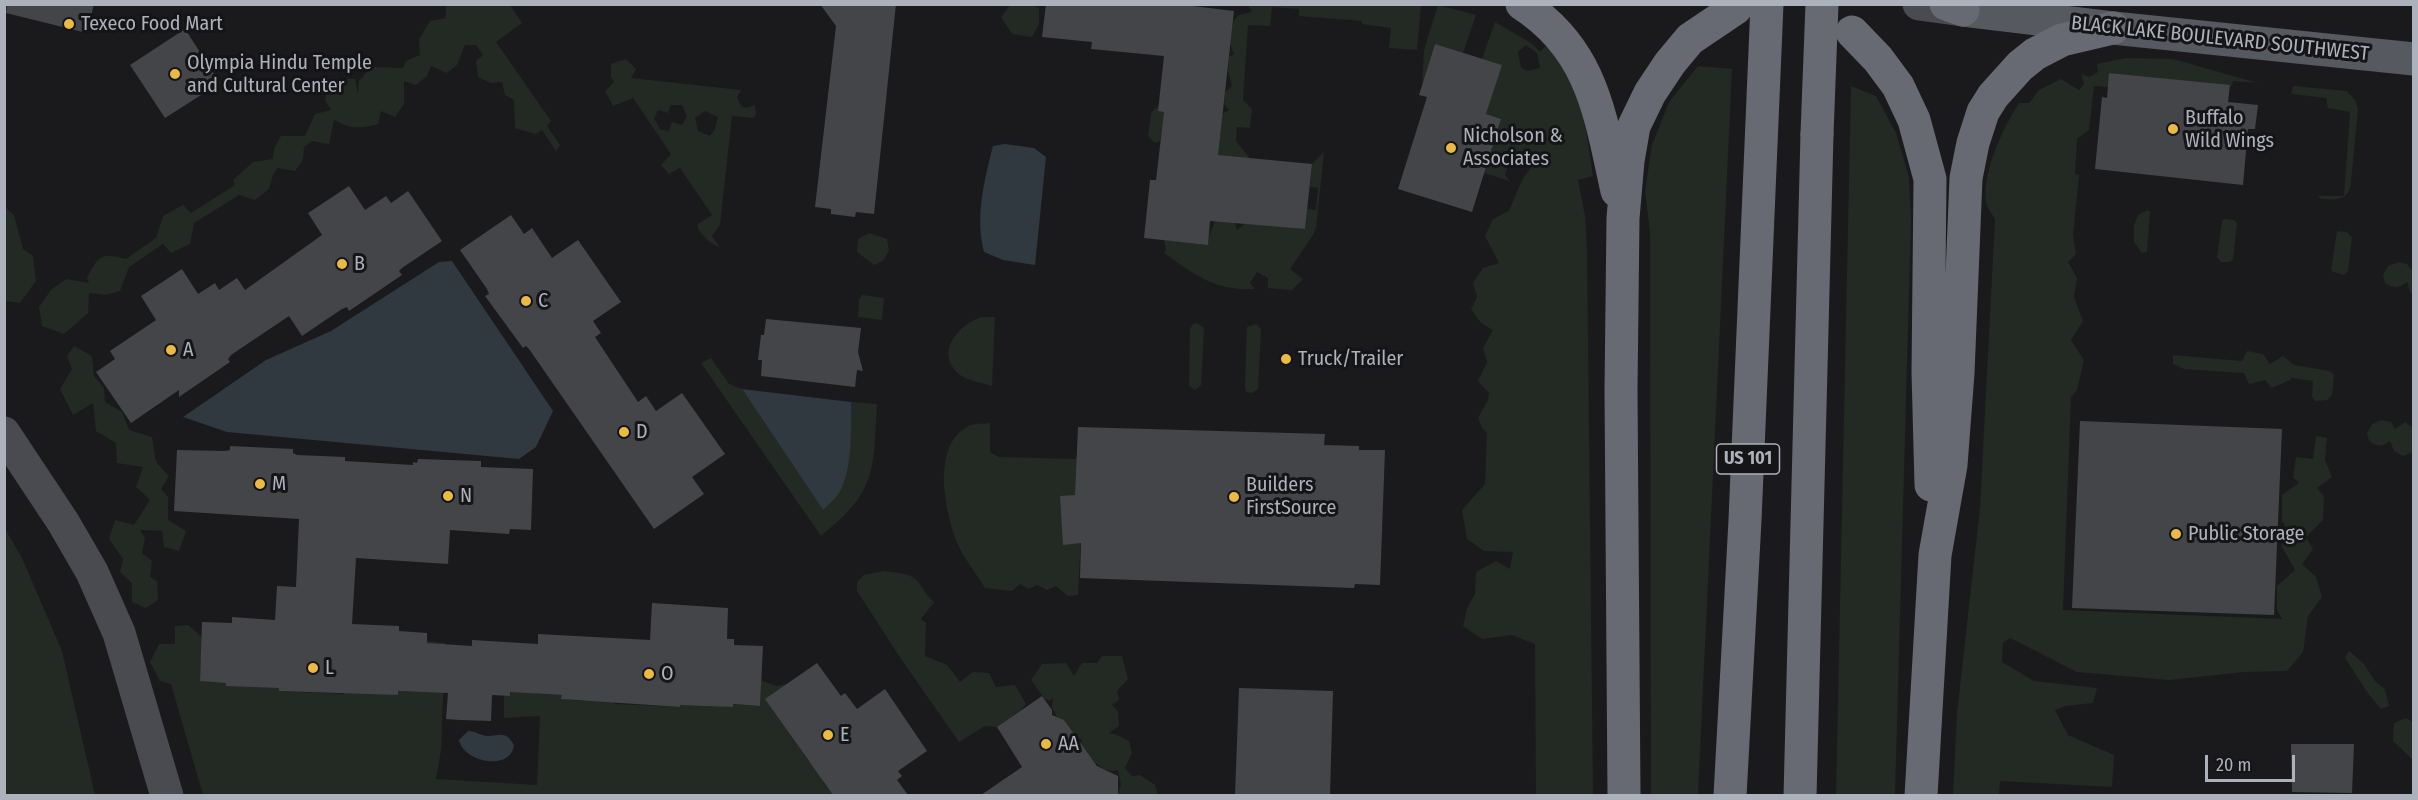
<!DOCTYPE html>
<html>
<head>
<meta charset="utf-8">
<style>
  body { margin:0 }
  #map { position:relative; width:2418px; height:800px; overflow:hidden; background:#1a1a1c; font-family:"Fira Sans Condensed",sans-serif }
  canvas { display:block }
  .frame { position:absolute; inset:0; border:6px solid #adb1bb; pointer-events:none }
  .scale { position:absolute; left:2205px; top:755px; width:90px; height:27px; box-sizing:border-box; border:3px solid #adb1bb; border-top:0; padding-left:8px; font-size:18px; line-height:21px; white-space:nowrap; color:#adb1bb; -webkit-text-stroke:4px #151517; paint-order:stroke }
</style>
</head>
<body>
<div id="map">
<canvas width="2418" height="800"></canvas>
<div class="frame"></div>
<div class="scale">20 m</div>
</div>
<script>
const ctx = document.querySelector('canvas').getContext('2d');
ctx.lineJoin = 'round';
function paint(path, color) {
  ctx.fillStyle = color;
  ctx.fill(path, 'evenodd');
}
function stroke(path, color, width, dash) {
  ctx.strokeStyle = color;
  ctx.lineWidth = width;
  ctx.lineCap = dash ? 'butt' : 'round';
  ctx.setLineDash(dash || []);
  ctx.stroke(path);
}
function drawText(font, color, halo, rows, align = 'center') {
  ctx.font = font + ' "Fira Sans Condensed",sans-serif';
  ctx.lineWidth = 6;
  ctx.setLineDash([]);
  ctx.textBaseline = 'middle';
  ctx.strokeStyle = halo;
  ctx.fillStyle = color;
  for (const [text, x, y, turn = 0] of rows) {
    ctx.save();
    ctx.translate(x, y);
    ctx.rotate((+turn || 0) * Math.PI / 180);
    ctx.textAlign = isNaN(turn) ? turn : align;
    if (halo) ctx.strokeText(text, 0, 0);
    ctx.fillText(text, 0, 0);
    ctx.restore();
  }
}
const green = new Path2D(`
  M1011 4 1030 5 1039 8V24L1032 37 1012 34 1001 17Z
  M446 5H510L522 23 496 42 551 121 547 126 560 145 556 151 542 130 535 134 515 128 514 100 505 95 502 82 491 83 478 77 476 61 483 55 476 45H465L457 65 447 73 431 66 427 76 416 85 404 81V104L395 117 381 111 378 124C361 129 350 129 334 120L329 144 312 141 304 147 303 160 295 171 278 168 273 175 269 189 255 200 239 195 194 223 190 244 171 253 163 244 129 267 120 291 105 295 89 293 88 313 64 334 42 326 39 307 51 290 66 279 89 283 87 278C99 255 100 253 126 259L156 238 163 216 183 205 191 213 235 185 233 180 253 162 273 159 274 149 281 136H305L315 114 331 110 325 100 330 78 355 79 358 95 359 81 371 67 403 68 406 61 420 55 419 39 430 21 446 18Z
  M1248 5H1421L1417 50 1389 48 1391 28 1362 24V21L1299 16V9L1272 7 1270 26 1248 25 1243 100 1252 109 1250 128 1237 127 1236 141 1249 157 1247 180 1233 215 1237 230 1246 223 1305 229 1307 209 1316 210 1318 188 1310 187 1312 164 1324 152 1316 228 1313 235 1290 269 1303 279 1292 290 1268 288V278L1257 272 1250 283 1255 289C1214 291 1195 275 1164 253L1166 250 1164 240 1208 244 1209 236 1216 219 1211 214 1219 138 1162 131 1160 141 1155 143 1148 136 1151 113 1158 106V111L1222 118V114L1229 110 1224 104 1225 92 1232 86 1228 71 1229 57 1234 54 1230 44 1233 21 1239 15 1252 12Z
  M1438 5 1476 15 1463 53 1435 44 1422 86 1424 50Z
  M1495 22 1531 43 1540 52 1547 44 1573 83 1585 122 1593 176 1578 180 1585 216 1587 249 1593 795H1536L1535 644 1512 635 1482 639 1463 626 1467 608 1475 594 1476 572 1496 561 1510 569 1513 552 1484 551 1467 539 1462 510 1485 484 1487 433 1482 428 1478 418 1488 400 1489 393 1478 381 1487 362 1483 348 1493 330 1481 323 1471 309 1477 297 1473 283 1483 268 1499 263 1485 236 1493 219 1509 211 1522 180 1530 169 1523 158 1509 160 1505 175 1510 181 1484 173 1501 119 1486 114 1501 65 1482 59ZM1526 45 1537 53 1540 68 1527 71 1521 67 1518 52Z
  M2126 58 2173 59 2258 83 2233 81 2232 86 2110 73 2108 87 2094 86 2089 130 2077 139 2075 174 2079 175 2073 235 2076 254 2068 262 2077 278 2074 297 2083 321 2071 340 2084 360 2077 390 2071 397 2063 610 2282 619 2277 610V586L2295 570 2281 545 2290 534 2282 521V495L2299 483 2293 477 2296 457 2313 459 2316 436 2327 438 2325 460 2332 477 2317 488 2324 496 2323 520 2306 537 2313 549 2302 564 2316 577 2322 597 2308 616 2303 652 2287 671 2244 672 2169 680 2077 672 2010 638 2003 643 2002 662 2034 681 2097 688 2093 703 2065 706 2055 710 2068 735 2114 755 2112 787 2000 781 1999 795 1953 796 1957 713 1980 508 1995 219C1992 214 1987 208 1986 202 1982 172 2003 128 2019 103H2029L2039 90 2061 79 2079 90 2084 84 2081 74 2089 77 2098 72 2097 64Z
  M626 59 636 69 631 78 741 90 737 97 741 106 746 108 755 105 756 115 753 118 732 116 720 225 712 236 720 248 708 241 698 229V224L712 215 680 168 669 174 661 165 671 154 633 98 613 106 605 91 614 82 611 77V64ZM671 105H682L687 116 682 125 672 122 669 131 660 129 654 119 658 110 668 113ZM705 111 718 117 715 129 710 136 698 131 695 118Z
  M1698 66 1732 69 1698 795H1651L1650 232 1645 191 1652 145 1669 102Z
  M1851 86 1876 96 1896 133 1909 177 1911 220 1895 795H1836Z
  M2293 86 2347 91 2355 100 2358 108 2351 182C2349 201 2337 200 2321 199L2318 196H2344L2350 112 2328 108 2326 98 2291 94Z
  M4 206 14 215 23 249 33 256 36 281 20 303 5 301Z
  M2148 210 2150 212 2147 252 2142 253 2134 242V225L2138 215Z
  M2225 219 2234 220 2237 223 2233 259 2230 262H2221L2217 257 2222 221Z
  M2337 231 2347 232 2352 237 2348 271 2344 275 2331 271Z
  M869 233 887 239 889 251 883 261 874 265 857 252 858 239Z
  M2399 262 2407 264 2411 270 2413 268V294L2410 292 2407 282C2399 288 2394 289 2385 283L2383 275 2388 266Z
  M862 295 884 298 882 320 858 317 859 300Z
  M981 317H995L992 386C983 383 969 381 960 375 934 353 957 326 981 317Z
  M1197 323 1204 328 1201 385 1195 390 1189 386 1190 329 1193 324Z
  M1256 324 1261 329 1258 389 1252 393 1246 392 1245 385 1247 327Z
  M74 346 92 356 94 376 104 388 105 402 122 412 129 430 152 437 156 462 169 476 161 489 168 497V520L186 531 179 551 164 547 162 531 140 530 145 538 142 553 152 561 150 577 157 581 158 600 146 608 132 602V583L120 572 123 559 109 539 115 520 134 525 150 500 136 487 143 467 117 463 116 443 96 431 93 403 73 415 60 389 72 369 67 356Z
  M2247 351 2263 354 2270 364 2283 356 2294 365 2330 371 2334 375 2332 395 2327 400 2315 401 2312 397 2313 381 2291 378 2290 380 2272 388 2265 380 2249 384 2244 373 2184 369 2173 364V355L2242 361Z
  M711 358 729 384 742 389 823 510 851 429V402L877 404C873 472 877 491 821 536L701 363Z
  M2382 420 2391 422 2395 429 2405 422 2413 428V452L2403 456 2394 451 2390 441C2382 447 2378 447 2369 441L2367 433 2372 424Z
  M990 423V452L999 457 1076 459V457H1085L1078 595 1068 596 1056 586 1047 590 1037 585 1029 589 1020 584 1012 591 985 588C976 573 962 556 956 540 944 507 931 442 971 425 977 423 984 424 990 423Z
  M4 527 22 558 62 651 95 795H5Z
  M884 571C896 573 911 572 919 583 924 590 927 596 934 602L921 619 926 623 925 656 947 665 960 682 973 672 989 673 996 687 1015 685 1026 704 1020 711 997 727 985 726 959 742 899 656 857 591V582L864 575Z
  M188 625 202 637 200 681 279 684V691L344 694V688L397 695 398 691 424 692 427 641 445 643 441 750 436 779 537 785 540 716 504 718V696H510L511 681 536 694 562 695V699L580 701 615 698V704L680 707 681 700 733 707V704L760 706 761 680 776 686 785 685 774 711 809 762 816 758 829 777 823 782 833 795H203L171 684 160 681 150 662 159 644H175V626Z
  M2349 651 2364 664 2375 681 2385 689 2389 706 2381 709 2367 692 2345 658Z
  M1102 656H1122L1128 679 1117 691 1119 700 1112 705 1118 711 1119 726 1109 733 1115 734 1129 741 1132 753 1125 768 1132 776 1140 775 1155 785 1158 795H1118L1121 785 1118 770C1107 773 1099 767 1092 759L1084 760 1080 749 1082 739H1075L1064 720 1057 717 1052 707 1053 698 1049 701 1044 698 1031 680 1042 664 1066 663 1074 676 1082 663H1097Z
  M2406 718 2413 722V760L2393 741 2394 723Z`);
const water = new Path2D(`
  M1005 144 1034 148 1046 157 1035 265 1003 260 984 252C975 217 984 181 993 146Z
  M452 261 553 411 536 447 519 459 227 432 183 417 266 360 331 331 439 262Z
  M742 389 851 402C851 427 853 470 839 493 835 499 828 505 823 510Z
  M468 731C476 731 481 736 488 736 501 735 506 731 514 745 511 772 463 762 459 740Z`);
const building = new Path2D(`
  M7 4H94L87 33 6 13Z
  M820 4H896L874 214 856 212 855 217 831 214V209L815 207 836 26Z
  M1046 4H1176L1234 11 1218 155 1312 164 1305 229 1210 221 1208 245 1144 238 1150 180H1156L1164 112 1158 111 1164 56 1091 49 1092 42 1042 37Z
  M185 29 220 83 165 118 130 65Z
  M1435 44 1502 65 1486 114 1501 119 1472 212 1398 189 1427 97 1419 95Z
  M2109 73 2230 85 2228 102 2258 105 2255 129H2248L2243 185 2095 169 2102 97 2107 98Z
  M349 186 365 210 386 196 391 203 408 191 442 241 402 268 399 271 402 275 349 311 347 307 342 309 302 336 289 316 231 355 228 359 230 362 179 397V390L131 423 96 372 115 359 110 351 156 320 141 296 182 269 198 294 215 283 219 290 237 278 245 290 322 235 308 213Z
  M511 215 524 234 532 228 552 258 578 240 621 302 593 321 601 333 595 337 638 402 646 396 656 411 682 393 725 454 692 477 704 494 654 529 529 349 526 346 523 348 485 296 489 294 487 289 460 250Z
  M766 319 861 328 858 352 863 371 857 370 855 387 761 376 762 360H758L761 335H764Z
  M2080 421 2282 429 2274 615 2072 608Z
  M1078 427 1325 434 1324 445 1359 446V450H1385L1380 585 1355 584 1354 588 1080 578 1081 543 1063 545 1060 496 1075 495Z
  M230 446 293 449V453L297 455 345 457V461L413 465V462L417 463 418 459 481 461V467L533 469 531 530 510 529 509 534 450 530 448 564 356 558 352 624 399 626V631L427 633V643L472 646V640L538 644V634L650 640 652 603 728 608 727 639H734V645L763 646 760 706 733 704V707L680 705V707L561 699 562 695 510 692V696L492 695 491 721 460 720 446 719 448 693 398 691V695L279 691V688L226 686V683L200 681 202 622 232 623V617L275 620 277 586 296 587 299 519 174 511 177 450 225 451 230 450Z
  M817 663 841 696 845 693 857 709 885 689 927 751 898 771 902 776 897 780 908 795H833L765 699Z
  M1239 688 1333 691 1330 795H1235Z
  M1042 696 1052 710V715L1064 720 1097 766 1118 776V795H981L1022 767 997 727Z
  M2291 744H2354L2352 793 2292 792Z`);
const secondary = new Path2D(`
  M1919 4 1963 10
  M4 433 63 522 92 572 119 633 167 796`);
const primary = new Path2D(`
  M1963 10 2113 28 2414 59`);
const highway = new Path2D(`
  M1522 4C1593 50 1600 115 1617 191
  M1946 4 1963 10
  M1852 32 1878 59 1898 86 1914 120 1930 179 1928 372 1931 485
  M1624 796 1621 390 1623 218 1628 161 1634 126 1650 93 1670 63 1690 39 1736 8
  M1730 796 1745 520 1767 4
  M1800 796 1817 134
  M1921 796 1935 555 1951 465 1958 373 1966 178 1973 143 1983 112 1993 96 2020 66 2035 54 2062 40 2113 28`);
const highwayBridge = new Path2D(`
  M1817 134 1822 4`);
const markers = [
  [69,24,6,"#ebba43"],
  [175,74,6,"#ebba43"],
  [2173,129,6,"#ebba43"],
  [1451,148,6,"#ebba43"],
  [342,264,6,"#ebba43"],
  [526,301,6,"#ebba43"],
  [171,350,6,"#ebba43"],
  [1286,359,6,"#ebba43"],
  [624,432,6,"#ebba43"],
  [260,484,6,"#ebba43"],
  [448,496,6,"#ebba43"],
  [1234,497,6,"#ebba43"],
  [2176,534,6,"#ebba43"],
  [313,668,6,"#ebba43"],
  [649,674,6,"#ebba43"],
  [828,735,6,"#ebba43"],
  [1046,744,6,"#ebba43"]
];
const shields = [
  [1748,459,63]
];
const shieldNames = [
  ["US 101",1748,459]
];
const poiNames = [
  ["Texeco Food Mart",81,24],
  ["Olympia Hindu Temple",187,63],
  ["and Cultural Center",187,86],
  ["Buffalo",2185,118],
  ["Wild Wings",2185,141],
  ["Nicholson &",1463,136],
  ["Associates",1463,159],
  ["B",354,264],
  ["C",538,301],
  ["A",183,350],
  ["Truck/Trailer",1298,359],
  ["D",636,432],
  ["M",272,484],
  ["Builders",1246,485],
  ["FirstSource",1246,508],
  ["N",460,496],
  ["Public Storage",2188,534],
  ["L",325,668],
  ["O",661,674],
  ["E",840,735],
  ["AA",1058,744]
];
const streetNames = [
  ["BLACK LAKE BOULEVARD SOUTHWEST",2220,39,6]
];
paint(green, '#222a23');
paint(water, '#303840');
paint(building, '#444549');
stroke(secondary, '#494b51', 33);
stroke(primary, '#575960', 33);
stroke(highway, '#676a72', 33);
stroke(highwayBridge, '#676a72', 33);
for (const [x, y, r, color] of markers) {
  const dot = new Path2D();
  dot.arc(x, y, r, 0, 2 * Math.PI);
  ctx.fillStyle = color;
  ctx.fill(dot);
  stroke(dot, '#151517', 2);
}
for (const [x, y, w] of shields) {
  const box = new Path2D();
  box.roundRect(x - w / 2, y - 15, w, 30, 4.5);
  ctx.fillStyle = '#151517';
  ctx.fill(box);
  stroke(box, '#adb1bb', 1.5);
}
drawText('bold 18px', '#adb1bb', null, shieldNames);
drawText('20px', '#adb1bb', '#151517', poiNames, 'left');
drawText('20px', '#adb1bb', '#151517', streetNames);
</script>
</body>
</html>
